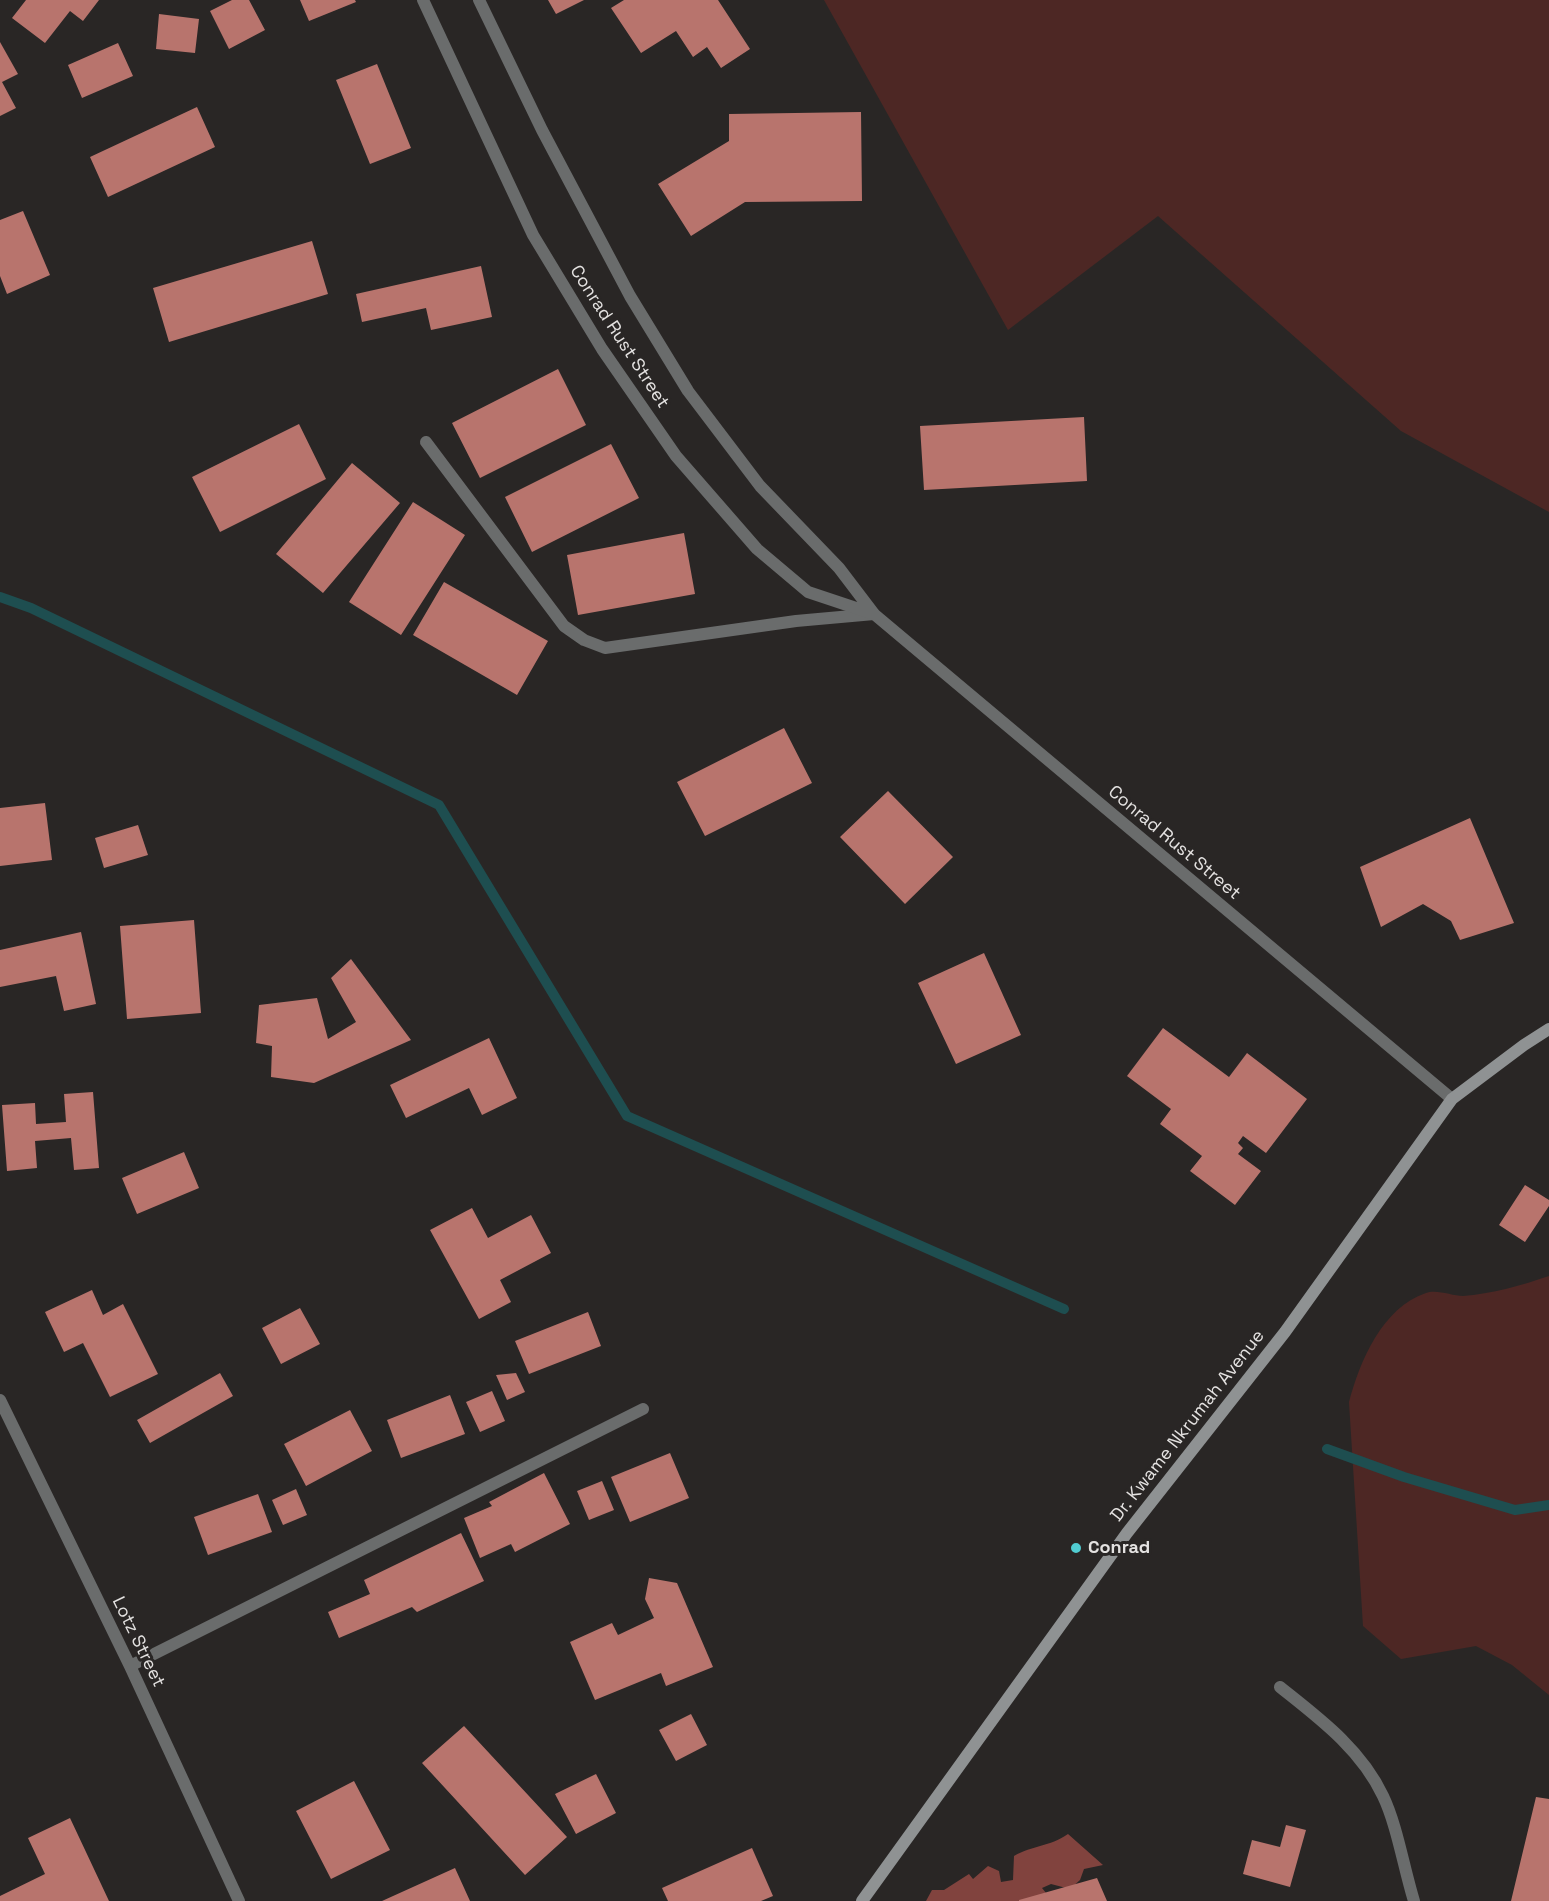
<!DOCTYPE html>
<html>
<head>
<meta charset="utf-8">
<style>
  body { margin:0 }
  canvas { display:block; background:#292625 }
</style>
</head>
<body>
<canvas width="1549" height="1901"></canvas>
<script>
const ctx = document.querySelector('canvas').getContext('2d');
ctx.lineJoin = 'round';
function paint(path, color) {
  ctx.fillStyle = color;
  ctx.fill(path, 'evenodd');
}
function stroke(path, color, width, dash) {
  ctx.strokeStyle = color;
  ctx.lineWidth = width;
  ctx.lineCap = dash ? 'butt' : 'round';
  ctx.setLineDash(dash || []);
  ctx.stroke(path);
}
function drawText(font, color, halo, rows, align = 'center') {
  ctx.font = font + ' "Space Grotesk",sans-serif';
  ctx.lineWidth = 6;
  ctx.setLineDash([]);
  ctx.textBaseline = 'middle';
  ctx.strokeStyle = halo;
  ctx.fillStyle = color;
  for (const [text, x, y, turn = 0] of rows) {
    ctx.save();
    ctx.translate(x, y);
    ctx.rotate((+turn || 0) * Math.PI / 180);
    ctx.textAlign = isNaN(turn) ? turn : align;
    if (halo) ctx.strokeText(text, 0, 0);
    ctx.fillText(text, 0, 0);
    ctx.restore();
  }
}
const green = new Path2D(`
  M824 0H1549V512L1401 431 1158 216 1008 330Z
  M1549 1276V1695L1512 1665 1476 1646 1401 1659 1363 1626 1349 1402C1360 1361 1382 1308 1426 1293 1437 1289 1452 1296 1463 1296 1491 1294 1523 1285 1549 1276Z`);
const forest = new Path2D(`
  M1068 1834 1103 1865 1084 1869 1080 1880 1070 1889 1051 1884 1042 1888 1046 1893V1901H926L932 1890H944L969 1874 973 1879 988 1866 999 1871 1001 1882 1013 1880 1014 1856C1033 1845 1049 1847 1068 1834Z`);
const stream = new Path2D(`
  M0 597 31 608 439 805 627 1116 1064 1309
  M1327 1449 1404 1477 1515 1510 1549 1505`);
const building = new Path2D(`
  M26 0H99L83 21 70 11 45 43 12 18Z
  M232 0H249L265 30 229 49 210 11Z
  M300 0H355L356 2 309 21Z
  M548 0H584L556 14Z
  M624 0H718L750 49 721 68 707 47 693 57 676 31 641 53 611 8Z
  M159 14 199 19 195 53 156 49Z
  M0 42 18 74 2 82 16 108 0 116Z
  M118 43 133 76 82 98 68 65Z
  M377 64 411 148 370 164 336 80Z
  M197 107 215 147 108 197 90 157Z
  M861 112 862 201 745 202 691 236 658 184 729 141V114Z
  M23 211 50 275 7 294 0 276V220Z
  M312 241 328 294 169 342 153 288Z
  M481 266 492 317 431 330 426 308 362 322 356 294Z
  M558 369 586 425 480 478 452 423Z
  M1084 417 1087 481 924 490 920 426Z
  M299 424 326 479 220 532 192 477Z
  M611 444 639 498 532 552 505 497Z
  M352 463 400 503 323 593 276 554Z
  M413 502 465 535 401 635 349 602Z
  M684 533 695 594 578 615 567 555Z
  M444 582 548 641 517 695 413 635Z
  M784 728 812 783 705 836 677 782Z
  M888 791 953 857 905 904 840 837Z
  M45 803 52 860 0 866V808Z
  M1470 818 1514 923 1460 940 1451 921 1423 904 1381 927 1360 867Z
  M138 825 148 855 104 868 95 838Z
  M194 920 201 1013 127 1019 120 926Z
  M81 932 96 1004 64 1011 56 976 0 987V950Z
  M984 953 1021 1035 956 1064 918 983Z
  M351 959 411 1040 314 1083 271 1077 272 1046 256 1043 259 1005 317 998 328 1039 356 1022 331 978Z
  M1163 1028 1229 1077 1247 1053 1307 1099 1266 1153 1243 1136 1238 1143 1243 1148 1238 1154 1261 1171 1235 1205 1190 1171 1202 1156 1160 1124 1171 1109 1127 1076Z
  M489 1038 517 1098 482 1115 469 1088 406 1118 390 1085Z
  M93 1092 99 1168 74 1170 71 1138 35 1141 37 1168 7 1171 2 1105 35 1103 36 1124 66 1122 64 1094Z
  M184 1152 199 1188 137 1214 122 1178Z
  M1525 1185 1549 1200V1206L1525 1242 1499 1225Z
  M472 1208 488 1238 531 1215 551 1253 500 1280 511 1302 479 1319 430 1230Z
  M92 1290 103 1315 123 1304 158 1374 110 1397 83 1343 64 1352 45 1312Z
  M300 1308 320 1344 281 1364 262 1328Z
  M588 1312 601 1346 529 1374 515 1341Z
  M220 1373 233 1396 150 1443 137 1420Z
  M516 1373 525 1392 507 1400 496 1375Z
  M492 1391 505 1421 480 1432 466 1402Z
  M450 1395 465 1434 401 1458 387 1420Z
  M350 1410 372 1451 306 1486 284 1444Z
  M670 1453 689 1498 630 1522 611 1477Z
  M544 1473 570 1524 515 1552 511 1544 480 1558 464 1518 492 1506 489 1502Z
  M602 1481 614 1510 589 1520 577 1491Z
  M296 1489 307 1515 283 1525 272 1500Z
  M258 1494 272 1532 208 1555 194 1517Z
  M461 1533 484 1581 417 1612 412 1607 339 1638 328 1612 370 1594 364 1580Z
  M649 1578 677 1583 713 1667 666 1686 661 1673 595 1700 570 1642 612 1623 618 1635 654 1618 645 1599Z
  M691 1714 707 1745 676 1761 659 1730Z
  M464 1726 567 1837 525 1875 422 1763Z
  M596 1774 616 1813 576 1834 555 1794Z
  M354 1781 390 1850 331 1879 296 1811Z
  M1536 1797 1549 1799V1901H1511Z
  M70 1818 109 1901H0V1896L45 1874 28 1838Z
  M1286 1825 1306 1830 1290 1887 1243 1874 1252 1840 1280 1847Z
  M752 1848 773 1896 761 1901H668L662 1888Z
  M455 1868 470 1901H382Z
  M1097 1878 1107 1901H1019V1900Z`);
const lane = new Path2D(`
  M426 442 564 626 584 640 605 648 796 621 874 614`);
const street = new Path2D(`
  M423 0 533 235 602 349 676 456 757 549 808 592 874 614
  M479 0 542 130 630 296 688 391 760 486 839 568 874 614 1452 1099
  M0 1400 130 1666 239 1901
  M130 1666 643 1409
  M1280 1687C1319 1718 1361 1749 1383 1796 1397 1825 1404 1869 1414 1901`);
const secondary = new Path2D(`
  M862 1901 1127 1533 1285 1332 1452 1099 1524 1045 1549 1029`);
const markers = [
  [1076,1548,6,"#51ccd1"]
];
const streetNames = [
  ["Conrad Rust Street",619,337,57],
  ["Conrad Rust Street",1174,843,40],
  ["Dr. Kwame Nkrumah Avenue",1188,1426,-52],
  ["Lotz Street",138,1642,64]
];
const poiNames = [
  ["Conrad",1088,1548]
];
paint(green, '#4d2724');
paint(forest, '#81433e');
stroke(stream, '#1e4e50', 10);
paint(building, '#b8746d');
stroke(lane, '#6a6c6c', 12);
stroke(street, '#6a6c6c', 12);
stroke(secondary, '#8f9293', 12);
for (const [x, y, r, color] of markers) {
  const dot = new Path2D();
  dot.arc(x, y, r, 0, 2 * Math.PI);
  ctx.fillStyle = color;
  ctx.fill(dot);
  stroke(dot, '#292625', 2);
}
drawText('18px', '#e4e2e1', '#292625', streetNames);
drawText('bold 18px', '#e4e2e1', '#292625', poiNames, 'left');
</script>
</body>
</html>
